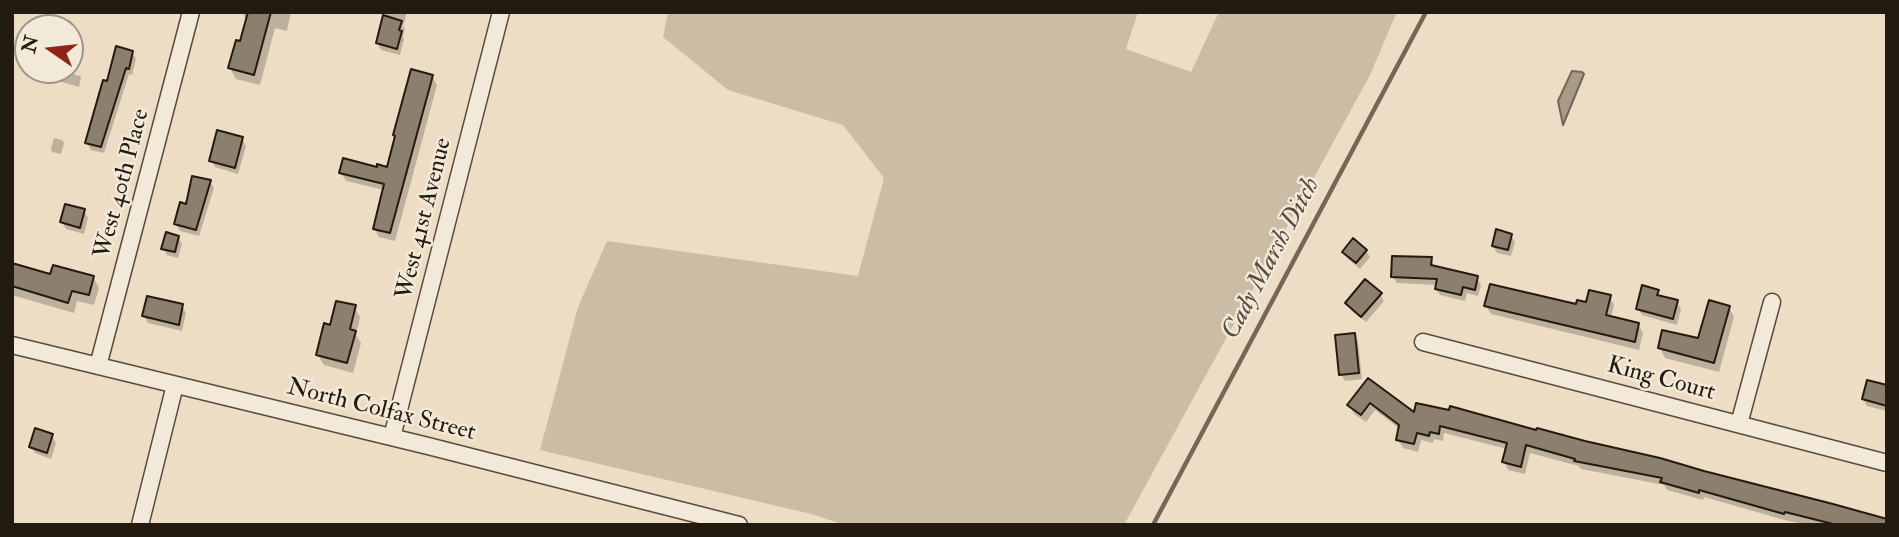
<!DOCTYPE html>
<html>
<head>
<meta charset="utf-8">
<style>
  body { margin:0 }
  #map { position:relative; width:1899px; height:537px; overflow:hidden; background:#edddc4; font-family:"IM FELL Double Pica",serif }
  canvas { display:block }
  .frame { position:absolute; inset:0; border:14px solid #231a10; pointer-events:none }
  .north { position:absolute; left:14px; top:14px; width:70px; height:70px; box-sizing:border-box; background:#f3e9d9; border:2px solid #a09689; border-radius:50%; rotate:284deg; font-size:19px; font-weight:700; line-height:28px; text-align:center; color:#231a10 }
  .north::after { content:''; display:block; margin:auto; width:24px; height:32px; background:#8f2418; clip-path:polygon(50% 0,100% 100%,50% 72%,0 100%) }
</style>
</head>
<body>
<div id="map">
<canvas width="1899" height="537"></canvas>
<div class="frame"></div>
<div class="north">N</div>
</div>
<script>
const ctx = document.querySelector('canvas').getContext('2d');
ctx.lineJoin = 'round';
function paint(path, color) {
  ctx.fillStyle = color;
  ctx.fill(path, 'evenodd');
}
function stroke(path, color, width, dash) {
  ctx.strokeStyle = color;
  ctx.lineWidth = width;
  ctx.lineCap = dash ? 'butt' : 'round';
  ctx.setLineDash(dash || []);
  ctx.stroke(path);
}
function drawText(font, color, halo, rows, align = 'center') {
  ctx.font = font + ' "IM FELL Double Pica",serif';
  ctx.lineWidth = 5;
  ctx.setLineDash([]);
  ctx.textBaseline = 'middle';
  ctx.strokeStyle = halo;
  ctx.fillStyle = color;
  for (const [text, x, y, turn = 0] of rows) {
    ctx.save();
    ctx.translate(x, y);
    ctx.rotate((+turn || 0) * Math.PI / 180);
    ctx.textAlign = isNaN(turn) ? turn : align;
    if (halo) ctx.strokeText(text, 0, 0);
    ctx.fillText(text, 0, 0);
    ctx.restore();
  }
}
const green = new Path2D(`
  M668 12H1138L1126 49 1191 72 1219 12H1397L1370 75 1124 525H845L811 514 540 450 578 307 607 241 858 276 884 178 843 125 728 90 663 37Z`);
const water = new Path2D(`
  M1572 71 1582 72 1584 74 1563 125 1558 101Z`);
const shadow = new Path2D(`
  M242 12H291L287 31 275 28 260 85 236 79 230 68 241 43 247 21Z
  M386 12H407L403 27 405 29 403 36 404 39 400 55 381 50 377 43Z
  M132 52 136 59 132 75 129 74 104 153 91 150 87 143Z
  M63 71 80 76 81 78 79 87 62 82 60 79Z
  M432 76 437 85 395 241 379 237 374 228 384 190 346 181 341 173 388 169Z
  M54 138 62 140 64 143 61 154 52 152 51 149Z
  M242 139 246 146 238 174 215 167 211 160Z
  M210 182 214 188 199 236 180 231 176 224 187 206Z
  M84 211 88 218 84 234 66 229 62 222Z
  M1511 235 1515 242 1511 256 1497 253 1493 246Z
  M178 237 182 244 178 258 167 255 163 248Z
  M1366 251 1370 257 1360 269 1348 259 1344 252Z
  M1431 259 1435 268 1477 278 1481 285 1478 296 1467 293 1465 301 1440 295 1436 289 1437 285 1397 283 1393 277Z
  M12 265 52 276 93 277 99 288 94 305 77 301 74 313 12 295Z
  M1658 291 1661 298 1677 302 1681 309 1677 325 1642 315 1638 308Z
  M1380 294 1384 301 1366 322 1351 310 1347 303Z
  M1610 297 1614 305 1611 318 1638 324 1643 333 1639 350 1491 314 1486 306H1578Z
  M182 306 186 313 182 331 148 323 144 316Z
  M354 307 360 317 356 335 361 343 353 373 324 365 318 355 331 327Z
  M1729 307 1734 317 1719 372 1665 358 1660 348 1700 340Z
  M1354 335 1358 341 1362 379 1345 381 1341 374Z
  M1368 380 1415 415 1882 520 1883 517 1887 518V525H1810L1788 521 1704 497 1703 500 1667 490 1664 485 1581 469 1579 466 1530 453 1525 474 1508 470 1504 462 1507 449 1444 433 1443 441 1434 439 1433 443 1421 440 1418 452 1403 448 1398 440 1400 429 1375 410 1366 422 1354 414 1349 405Z
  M1887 387V411L1867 406 1863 399Z
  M52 436 56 443 51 459 35 453 31 447Z`);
const stream = new Path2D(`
  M1153 525 1426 12`);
const building = new Path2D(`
  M248 12H271L254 75 228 68 236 40 240 41Z
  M383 15 402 21 399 30 402 31 397 49 376 43Z
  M116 46 133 51 129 69 126 68 101 147 85 143 103 80 107 81Z
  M411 69 433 75 390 233 373 229 384 184 339 173 343 158 377 167V164L387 167 395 136 393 135Z
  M217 130 243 137 235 168 209 161Z
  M192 176 211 180 196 230 174 224 180 202 186 204Z
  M65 204 85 209 80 228 60 222Z
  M1496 229 1512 234 1508 250 1492 246Z
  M166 232 179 236 175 252 161 249Z
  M1353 238 1367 250 1356 263 1342 252Z
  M1392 256 1432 257 1431 265 1478 276 1475 290 1463 287 1461 295 1435 289 1437 279 1391 277Z
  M12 263 50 274 53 265 94 276 89 295 72 291 68 303 12 286Z
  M1365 279 1382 293 1361 317 1345 303Z
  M1490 284 1576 304 1577 300 1586 302 1589 290 1611 295 1606 315 1639 323 1635 342 1484 306Z
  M1642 285 1659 290 1657 295 1678 300 1673 319 1636 309Z
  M147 296 183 304 179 325 142 316Z
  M1709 300 1730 306 1714 363 1658 348 1662 330 1698 338Z
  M336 301 356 305 350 329 356 331 347 363 316 355 324 323 330 325Z
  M1355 333 1359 373 1339 375 1335 335Z
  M1368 378 1414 412 1416 403 1449 410 1450 406 1536 430 1537 428 1585 441 1660 458 1704 471 1833 504 1887 519V525H1837L1785 512 1784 514 1699 490V493L1660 482 1662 478 1574 461 1575 459 1526 445 1521 467 1502 462 1507 443 1440 426 1439 434 1430 432 1429 436 1417 433 1414 444 1396 440 1399 425 1370 403 1361 415 1347 405Z
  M1867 380 1887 385V406L1862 399Z
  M35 428 53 434 47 453 29 447Z`);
const minor = new Path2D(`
  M1423 342 1887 463
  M12 345 428 446 739 525
  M98 366 191 12
  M1739 424 1772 302
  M392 437 501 12
  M140 525 175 385`);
const streetNames = [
  ["West 40th Place",123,184,-75],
  ["West 41st Avenue",425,219,-76],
  ["King Court",1661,380,15],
  ["North Colfax Street",381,411,14]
];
const waterNames = [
  ["Cady Marsh Ditch",1272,259,-62]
];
paint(green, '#cbbca5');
paint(water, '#a89b87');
stroke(water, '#736757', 2);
paint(shadow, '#0003');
stroke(stream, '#736757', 4.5);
paint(building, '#8c7f6e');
stroke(building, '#231a10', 2);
stroke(minor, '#564b3d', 19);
stroke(minor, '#f3e9d9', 16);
drawText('24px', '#231a10', '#f3e9d9', streetNames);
drawText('italic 26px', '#584e40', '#f3e9d9', waterNames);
</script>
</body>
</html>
